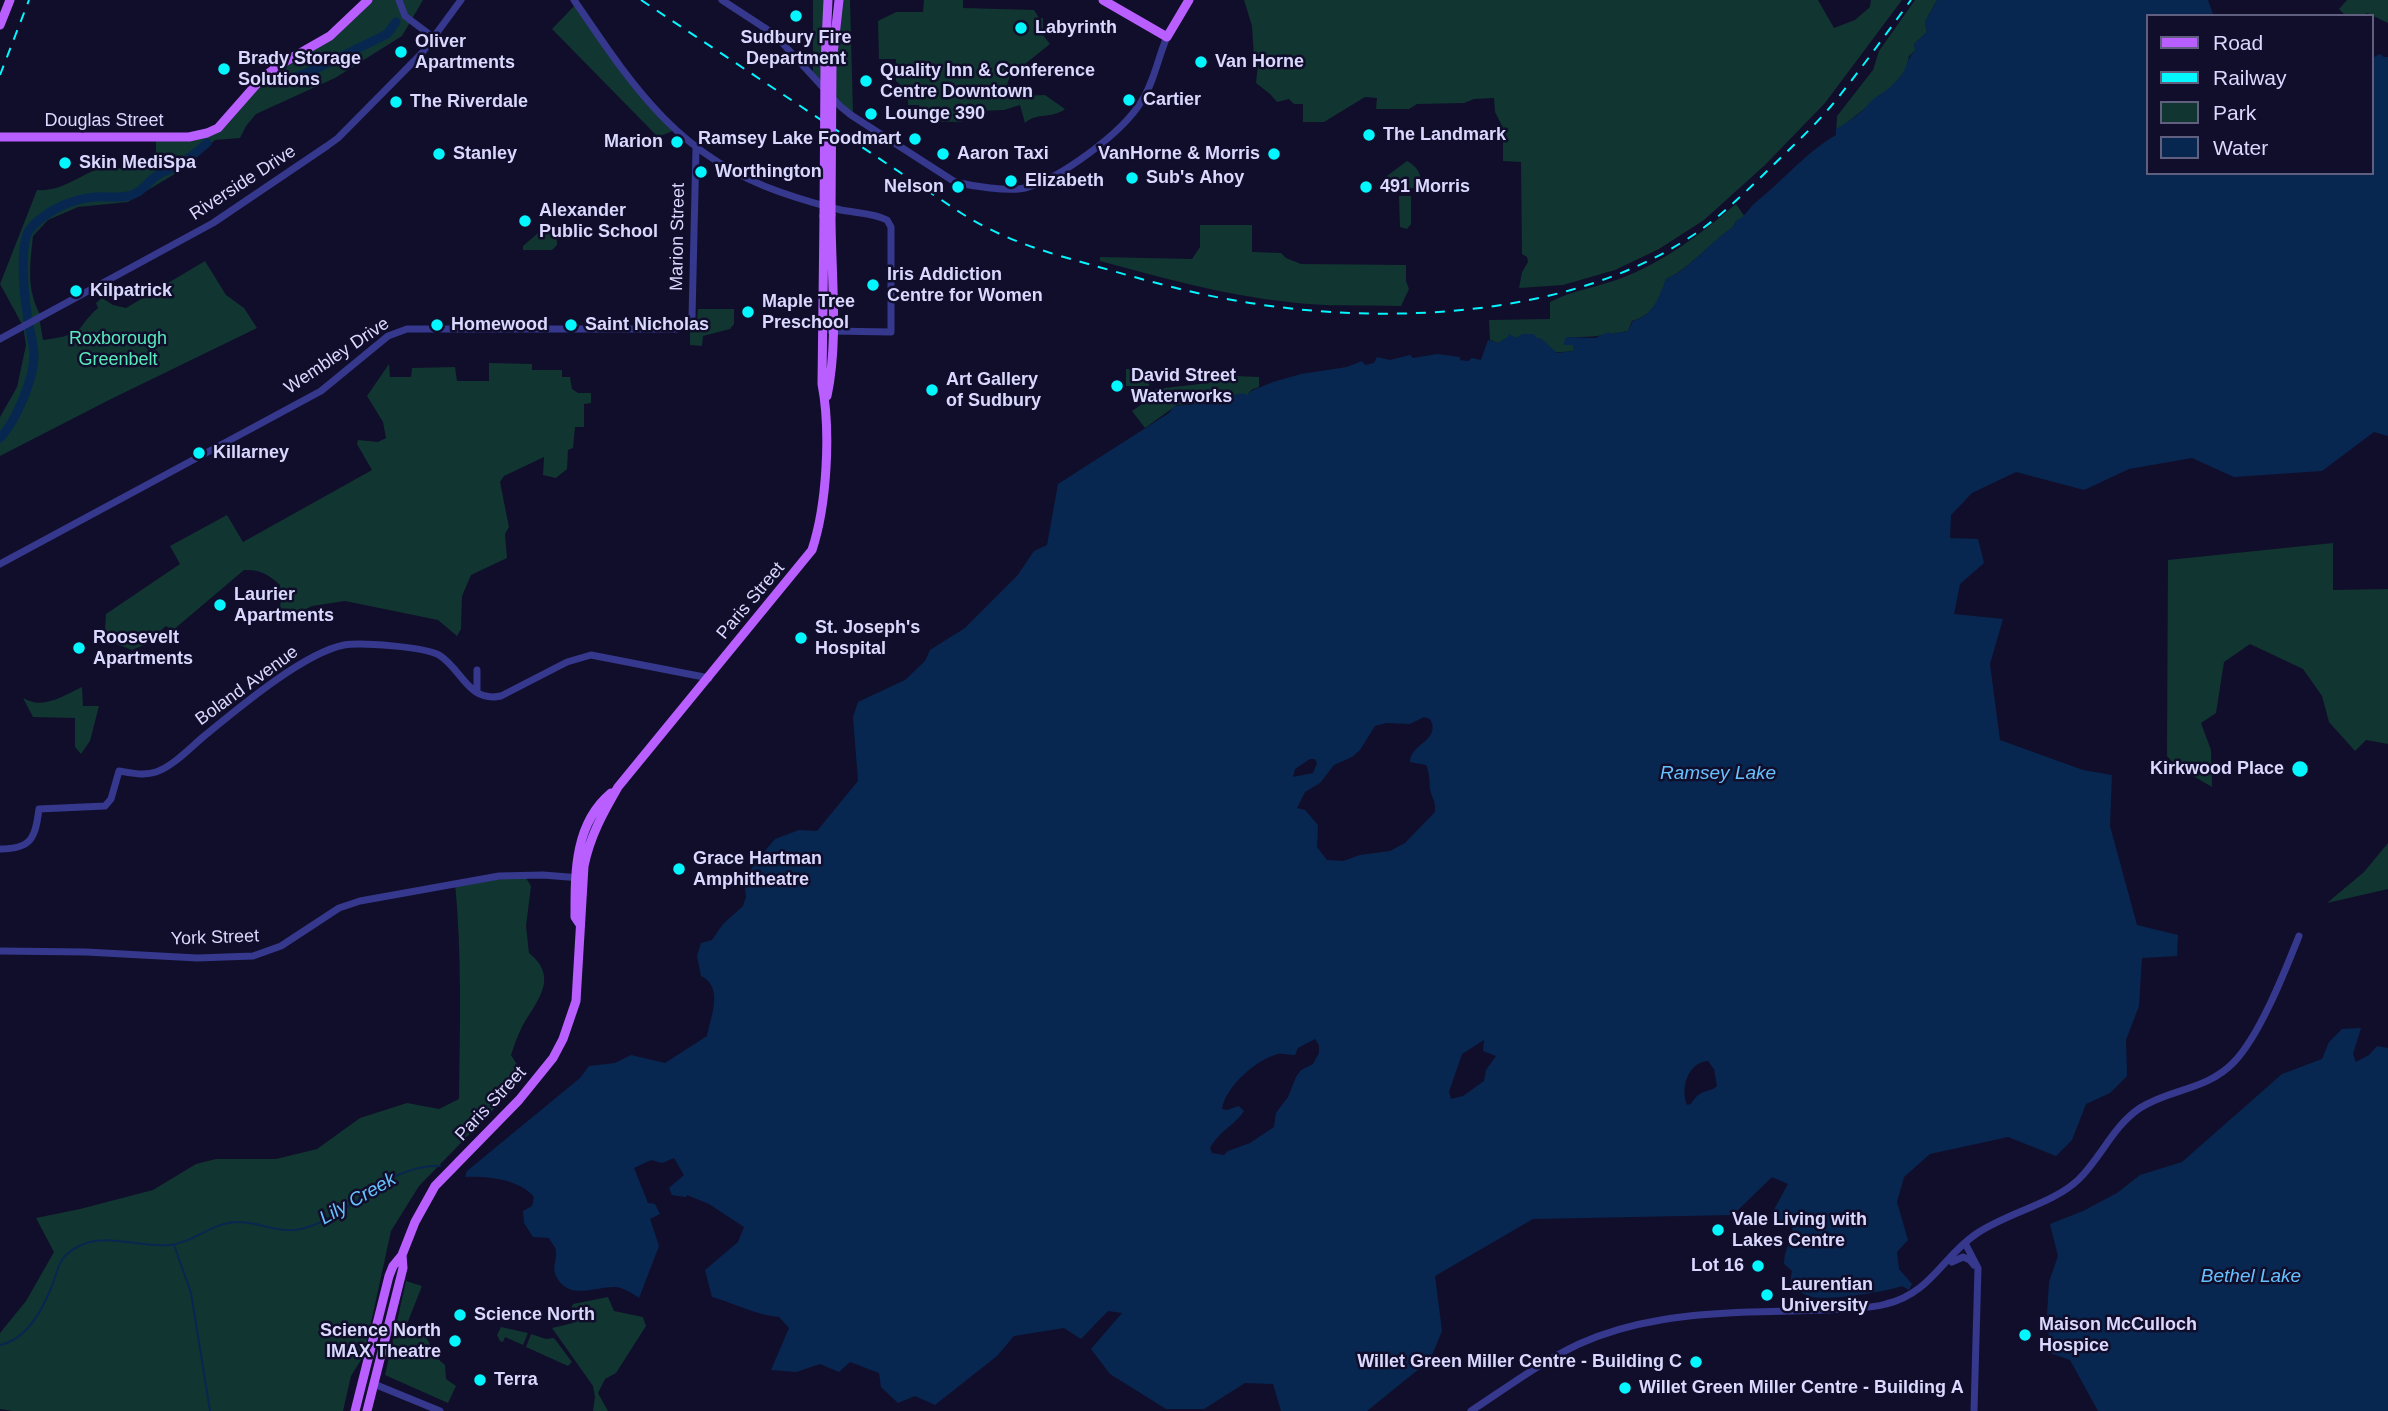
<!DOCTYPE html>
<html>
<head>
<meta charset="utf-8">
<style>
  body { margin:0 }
  #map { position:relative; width:2388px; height:1411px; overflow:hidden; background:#110e2b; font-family:Helvetica,sans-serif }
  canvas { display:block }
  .legend { position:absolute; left:2146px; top:14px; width:228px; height:161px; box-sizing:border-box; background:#110e2b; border:2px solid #615f80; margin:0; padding:9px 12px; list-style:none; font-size:21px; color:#dad8ff }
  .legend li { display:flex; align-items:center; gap:14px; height:35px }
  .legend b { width:35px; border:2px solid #615f80 }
</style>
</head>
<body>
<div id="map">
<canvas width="2388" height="1411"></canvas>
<ul class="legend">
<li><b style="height:9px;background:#b95fff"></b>Road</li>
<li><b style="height:9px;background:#04f6ff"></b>Railway</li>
<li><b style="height:19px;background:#113531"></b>Park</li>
<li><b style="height:19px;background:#082750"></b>Water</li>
</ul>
</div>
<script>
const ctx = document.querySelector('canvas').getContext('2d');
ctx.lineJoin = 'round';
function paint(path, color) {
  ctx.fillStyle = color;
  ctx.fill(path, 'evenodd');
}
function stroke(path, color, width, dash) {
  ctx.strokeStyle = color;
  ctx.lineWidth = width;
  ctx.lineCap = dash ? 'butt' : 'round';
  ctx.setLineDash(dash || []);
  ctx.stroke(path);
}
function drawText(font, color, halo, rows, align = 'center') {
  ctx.font = font + ' Helvetica,sans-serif';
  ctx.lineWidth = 5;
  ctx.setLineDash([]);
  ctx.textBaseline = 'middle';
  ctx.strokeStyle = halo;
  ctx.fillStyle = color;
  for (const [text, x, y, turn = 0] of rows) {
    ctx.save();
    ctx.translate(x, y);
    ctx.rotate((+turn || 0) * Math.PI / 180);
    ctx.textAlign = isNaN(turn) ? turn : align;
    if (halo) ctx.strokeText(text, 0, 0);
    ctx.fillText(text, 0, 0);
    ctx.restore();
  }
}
const green = new Path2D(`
  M368 0H423L402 36 335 78 256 114 246 126 240 138 215 140 183 169 128 202 78 207 48 220 33 236C30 265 26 290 41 316L39 317 43 340C56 338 73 337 82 326 87 319 91 314 98 308L96 303 102 298 113 305 126 308 205 261 226 295 244 308 257 328 111 399 0 456V417L17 387 26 345 23 326 0 284 37 190C65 192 81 172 106 167 111 166 117 168 122 169L130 163 156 157V136H189L217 127 255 85 322 41Z
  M813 0H827L821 85 813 76Z
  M841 0H850L853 114 834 96V60Z
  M924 0H963V8L1034 10 1039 18H1043V35L1050 44 1010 76 1007 85 1010 90 1020 96 1045 95 1065 109C1053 119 1036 112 1025 123L1020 105 1004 110 978 111 961 122 919 121V105H908V91L896 81V59H879L878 21 896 12H923Z
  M1244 0H1818L1834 28 1855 20 1870 7 1871 0H1902L1825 103 1765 165 1704 220 1659 249 1615 270 1563 285 1519 288 1522 272 1528 262 1527 257 1522 254 1521 162 1503 161V128L1495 112 1494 98 1474 99 1464 103 1417 104 1409 109H1376L1377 98 1365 97 1324 122H1303V104H1294L1289 99 1277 102 1270 94 1256 83 1258 64 1254 57 1252 26Z
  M1915 0H1937L1925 22 1927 32 1914 44 1916 50 1909 56 1906 70 1893 86 1844 125 1836 135 1837 116 1873 70 1879 51Z
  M2347 0H2388V23L2367 13 2362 16H2346L2339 9Z
  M577 3 630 78 675 130 658 137 552 29Z
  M1407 161C1419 168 1421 174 1422 188H1387V176Z
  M1399 196H1411V224L1407 229 1400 227Z
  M1736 204 1745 217 1736 221 1733 227C1714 240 1684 273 1666 279 1660 298 1654 315 1632 321L1628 331C1607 335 1588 338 1566 337L1573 345V351C1569 351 1560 353 1556 352 1543 347 1532 327 1517 338L1509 337 1498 343 1490 340 1489 320 1550 319V302C1572 290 1599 287 1622 278 1665 261 1701 234 1736 204Z
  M1200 225H1252V252L1281 253 1286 258 1301 264 1406 265V281L1409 289 1401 306C1363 305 1326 307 1288 302 1224 295 1162 278 1100 261V257L1192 259 1200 247Z
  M556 226 557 245 552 250H523V246L538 233Z
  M698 309H734V324L730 329 703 336 702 346 690 345V328L697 320Z
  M489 363 532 364V370H562V377H570L572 389 578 393H591V403L584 404V427H575L573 448 568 450 567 469 556 478 543 475 544 457 504 476 500 482 509 527 505 534 507 558 471 575 462 596 461 629 457 636 438 620 345 601 312 606 277 624 281 601 280 585C268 574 260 569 244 570L172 631 166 626 144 645 132 650 101 638 105 630 106 614 180 564 170 546 227 515 243 542 372 470 357 444 358 440 378 442 386 438 383 422 367 396 389 364 390 377H411L412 368 455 367 457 381H489Z
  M1126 369H1149V386H1126Z
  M1234 376 1259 377V387L1251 390 1248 395 1222 405H1219L1220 402 1209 400 1206 403 1177 405 1145 428 1132 411 1146 401 1156 389 1209 383 1218 378Z
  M2333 543V590L2388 589V744L2366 740 2355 751 2329 722 2322 696 2303 669 2250 644 2224 662 2216 713 2201 723 2211 750 2212 787 2176 766 2167 756 2168 560Z
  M82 687 83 706H99L90 741 81 754 75 747V718L33 717 23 698C43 710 63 696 82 687Z
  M2388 843V889L2327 903 2364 872Z
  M524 875 531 886 526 926 529 953C561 979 535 1002 521 1029 517 1037 514 1046 511 1055L525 1077 419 1186 391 1231 364 1355 351 1376 343 1411H13L0 1409V1333L26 1301 54 1252 36 1218 80 1209 153 1190 196 1164 216 1159H276L317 1149 360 1118 407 1103 439 1109 459 1099C460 1027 462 955 455 883Z
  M406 1281 422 1286 405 1329 426 1337 438 1359 445 1365 446 1379 456 1386 448 1403 385 1375Z
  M608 1297 614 1311 643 1317 646 1326 616 1373 605 1379 598 1393 608 1411H593L595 1397 593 1386 552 1328 573 1323 568 1315 573 1304Z
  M501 1327 528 1333 523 1345 505 1337 503 1342 500 1341 497 1335Z
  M531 1334 546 1339 554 1338 572 1362 568 1366 526 1347Z`);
const water = new Path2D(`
  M1937 0H2208L2213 14 2211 16H2148V173H2372V58L2380 54 2384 57H2388V436L2374 432 2322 471 2234 477 2192 458 2129 469 2084 490 2016 472 1972 493 1951 515 1950 538 1978 539 1984 563 1960 584 1954 614 2003 619 1990 664 2000 740 2083 770 2112 775 2110 826 2137 925 2178 935 2177 956 2142 958 2139 1006 2126 1040 2127 1076 2110 1093 2086 1104 2072 1140 2056 1156 2008 1137 1930 1154 1904 1177 1897 1202 1908 1240 1897 1252 1899 1269 1912 1284 1909 1290 1902 1286C1886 1292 1823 1302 1808 1296 1802 1294 1795 1288 1790 1283L1792 1271 1784 1264C1784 1250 1792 1239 1793 1225L1787 1223 1773 1225 1771 1215 1788 1184 1772 1177 1733 1215 1533 1219 1435 1276 1442 1331 1430 1360 1367 1411H1281L1273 1384 1245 1383 1204 1409H1166L1110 1374 1091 1349 1122 1313 1108 1311 1081 1339 1064 1328 1014 1336 997 1356 935 1405 915 1396 898 1403 881 1387 879 1373 850 1362 839 1372 820 1364 796 1372 771 1370 789 1328 779 1317C756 1315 734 1303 712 1297L705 1270 738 1242 744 1227 709 1204 687 1195 686 1197 672 1195 669 1188 684 1175 674 1158 662 1163 651 1160 634 1168 648 1203 655 1204 660 1214 650 1219 659 1246 639 1298C632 1293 623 1287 614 1287 594 1287 570 1300 557 1278 551 1268 557 1261 556 1252 556 1246 551 1243 549 1238L533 1237 524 1223 523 1211 532 1206 534 1197C519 1179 487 1176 465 1177L467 1171 580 1078 589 1066 615 1063 631 1055 665 1063 707 1036C711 1016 724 987 701 976L697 956 701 943 712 940 723 924 743 906 746 897 744 880 758 859 775 839 799 830 817 831 858 781 853 717 858 702 905 680 925 661 930 650 965 628 1017 576 1034 551 1047 545 1058 484 1169 413 1174 406 1206 403 1209 400 1221 402 1220 405H1222C1230 398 1236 390 1248 395L1251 391 1273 382 1301 374 1347 367 1362 361 1365 365 1374 363 1377 357 1390 360 1410 355 1413 358 1437 354 1460 357V360L1468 361 1472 358 1481 360 1488 340 1498 343 1507 338 1509 334 1517 338 1522 334H1534L1535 337 1542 339 1557 353 1573 351V345H1563L1566 337 1595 338 1608 332 1612 334 1628 331 1633 321C1654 315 1659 297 1666 279 1685 273 1713 240 1733 227L1736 221C1746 216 1748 209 1756 202 1783 181 1806 152 1836 135V129C1842 126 1857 116 1861 112 1866 107 1872 100 1876 97 1886 91 1892 86 1899 78 1908 69 1906 58 1915 51L1914 44 1927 32 1925 22ZM1424 717 1430 719C1442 740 1410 744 1410 762L1426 765C1430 773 1429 780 1430 789 1432 799 1436 800 1435 812L1405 843 1390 851 1360 855 1343 861 1327 860 1317 847 1318 825 1305 810 1297 808 1305 792 1320 783 1334 765 1352 757 1360 750 1375 726 1386 723 1410 724ZM1310 759H1315L1317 763 1313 773 1293 777 1295 769ZM1315 1039 1319 1045V1053L1313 1064 1301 1070 1296 1077 1288 1097 1276 1113 1274 1127 1250 1143 1228 1151 1224 1155 1212 1153 1210 1148C1220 1130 1236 1124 1244 1111L1239 1106 1227 1110 1222 1109C1225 1087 1257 1059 1278 1054 1283 1053 1289 1055 1295 1055L1298 1048ZM1484 1040 1483 1051 1496 1056 1486 1070 1484 1081 1463 1096 1451 1099 1449 1092 1462 1054ZM1708 1061 1714 1069 1717 1086C1709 1094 1701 1087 1691 1104L1687 1105C1680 1088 1688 1062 1708 1061Z
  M2361 1028 2353 1054 2356 1062 2369 1055 2377 1046 2388 1048V1411H2098L2070 1360 2050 1353 2047 1315 2049 1282 2058 1256 2050 1224 2083 1211 2117 1193 2140 1175 2182 1162 2282 1074 2322 1059 2329 1042 2342 1029Z`);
const stream = new Path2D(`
  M174 1245 191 1293 210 1411
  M0 1345C24 1340 40 1314 49 1293 59 1272 55 1258 79 1246 105 1232 140 1248 169 1245 194 1243 212 1222 238 1222 260 1222 279 1234 301 1229 352 1217 384 1164 440 1166`);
const river = new Path2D(`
  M281 83 316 69 377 39 387 34 396 22
  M0 438C16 421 34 379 34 355 34 341 28 327 27 313 24 295 19 243 30 229 45 211 73 198 96 197 110 196 125 200 138 192 145 188 150 179 158 175 164 171 171 169 177 166 188 159 198 151 207 143`);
const minor = new Path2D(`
  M399 0 405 16 433 37
  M574 0C632 85 677 156 780 192 800 199 820 205 841 210 856 213 874 213 887 220L891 227V332L831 331
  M722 0 774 34 840 106 851 115 955 182C972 186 1008 192 1025 188 1060 179 1122 133 1141 102 1154 83 1158 57 1167 37
  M0 339 213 223 327 146 338 138 422 53 461 0
  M0 564 321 391 388 336 407 329H677L688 325 692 317 696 148
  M477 670V692
  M0 849C32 849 35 838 39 809L105 806 111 799 119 771C131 773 144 776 156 772 173 766 189 749 203 737 236 710 303 653 344 645 361 642 425 647 439 655 462 669 468 703 501 696L567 662 591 655 709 678
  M0 951 86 952 197 958 253 956 281 946 339 908 360 901 499 876 543 875 581 878
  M1965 1243 1978 1268 1974 1411
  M1952 1262 1963 1257 1970 1260 1974 1265
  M374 1384 440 1411
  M1471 1411C1506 1388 1541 1362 1579 1344 1632 1320 1691 1314 1749 1312 1781 1311 1812 1311 1844 1309 1858 1308 1873 1308 1886 1304 1931 1293 1942 1257 1976 1234 2008 1212 2051 1205 2078 1180 2101 1158 2113 1126 2140 1108 2171 1088 2206 1091 2234 1062 2260 1035 2285 971 2299 936`);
const major = new Path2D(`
  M1103 0 1167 37 1189 0
  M0 25 10 0
  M832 63 839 0
  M825 64 828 0
  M0 137H189L207 133 218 128 262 78 281 64 330 36 368 0
  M827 396C839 340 831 273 831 215
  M579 923 575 917C575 873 574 824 611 793
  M355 1411 389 1276 393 1266 402 1255 415 1222 435 1186 519 1100 553 1058 563 1039 576 1001 584 866C590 836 603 813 618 787L812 550C827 505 831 431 822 384L824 216
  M367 1411 403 1268 402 1255`);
const rail = new Path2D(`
  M641 0 961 213C1010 244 1057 255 1113 271 1158 284 1204 296 1250 303 1388 325 1564 317 1684 241 1712 224 1736 201 1760 178 1784 154 1810 131 1832 105 1860 71 1885 35 1911 0
  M0 75 29 0`);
const majorBridge = new Path2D(`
  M831 215 832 63
  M824 216 825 64`);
const markers = [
  [796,16,7,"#04f6ff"],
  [1021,28,7,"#04f6ff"],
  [401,52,7,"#04f6ff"],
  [1201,62,7,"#04f6ff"],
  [224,69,7,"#04f6ff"],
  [866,81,7,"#04f6ff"],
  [1129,100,7,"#04f6ff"],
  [396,102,7,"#04f6ff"],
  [871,114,7,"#04f6ff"],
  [1369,135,7,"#04f6ff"],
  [915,139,7,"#04f6ff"],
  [677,142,7,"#04f6ff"],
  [439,154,7,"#04f6ff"],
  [943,154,7,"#04f6ff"],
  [1274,154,7,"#04f6ff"],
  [65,163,7,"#04f6ff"],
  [701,172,7,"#04f6ff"],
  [1132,178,7,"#04f6ff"],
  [1011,181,7,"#04f6ff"],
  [958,187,7,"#04f6ff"],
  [1366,187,7,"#04f6ff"],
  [525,221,7,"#04f6ff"],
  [873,285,7,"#04f6ff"],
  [76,291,7,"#04f6ff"],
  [748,312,7,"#04f6ff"],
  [437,325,7,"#04f6ff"],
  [571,325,7,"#04f6ff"],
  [1117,386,7,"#04f6ff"],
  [932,390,7,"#04f6ff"],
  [199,453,7,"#04f6ff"],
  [220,605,7,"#04f6ff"],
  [801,638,7,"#04f6ff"],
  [79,648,7,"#04f6ff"],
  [2300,769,9,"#04f6ff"],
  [679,869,7,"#04f6ff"],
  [1718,1230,7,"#04f6ff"],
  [1758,1266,7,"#04f6ff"],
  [1767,1295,7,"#04f6ff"],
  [460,1315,7,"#04f6ff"],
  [2025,1335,7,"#04f6ff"],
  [455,1341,7,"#04f6ff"],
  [1696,1362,7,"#04f6ff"],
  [480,1380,7,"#04f6ff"],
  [1625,1388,7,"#04f6ff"]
];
const poiNames = [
  ["Labyrinth",1035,28],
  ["Sudbury Fire",796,38,"center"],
  ["Department",796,59,"center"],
  ["Oliver",415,42],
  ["Apartments",415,63],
  ["Brady Storage",238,59],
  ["Solutions",238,80],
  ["Van Horne",1215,62],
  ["Quality Inn & Conference",880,71],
  ["Centre Downtown",880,92],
  ["Cartier",1143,100],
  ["The Riverdale",410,102],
  ["Lounge 390",885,114],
  ["The Landmark",1383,135],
  ["Ramsey Lake Foodmart",901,139,"right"],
  ["Marion",663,142,"right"],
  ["Stanley",453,154],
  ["Aaron Taxi",957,154],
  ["VanHorne & Morris",1260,154,"right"],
  ["Skin MediSpa",79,163],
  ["Worthington",715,172],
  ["Sub's Ahoy",1146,178],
  ["Elizabeth",1025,181],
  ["Nelson",944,187,"right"],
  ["491 Morris",1380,187],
  ["Alexander",539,211],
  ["Public School",539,232],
  ["Iris Addiction",887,275],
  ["Centre for Women",887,296],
  ["Kilpatrick",90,291],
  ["Maple Tree",762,302],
  ["Preschool",762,323],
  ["Homewood",451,325],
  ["Saint Nicholas",585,325],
  ["David Street",1131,376],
  ["Waterworks",1131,397],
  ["Art Gallery",946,380],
  ["of Sudbury",946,401],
  ["Killarney",213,453],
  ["Laurier",234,595],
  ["Apartments",234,616],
  ["St. Joseph's",815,628],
  ["Hospital",815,649],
  ["Roosevelt",93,638],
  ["Apartments",93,659],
  ["Kirkwood Place",2284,769,"right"],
  ["Grace Hartman",693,859],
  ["Amphitheatre",693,880],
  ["Vale Living with",1732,1220],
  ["Lakes Centre",1732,1241],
  ["Lot 16",1744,1266,"right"],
  ["Laurentian",1781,1285],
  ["University",1781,1306],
  ["Science North",474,1315],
  ["Maison McCulloch",2039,1325],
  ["Hospice",2039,1346],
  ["Science North",441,1331,"right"],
  ["IMAX Theatre",441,1352,"right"],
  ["Willet Green Miller Centre - Building C",1682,1362,"right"],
  ["Terra",494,1380],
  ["Willet Green Miller Centre - Building A",1639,1388]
];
const streetNames = [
  ["Douglas Street",104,121],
  ["Riverside Drive",243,183,-33],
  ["Marion Street",678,237,-89],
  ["Wembley Drive",337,356,-34],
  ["Paris Street",751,601,-50],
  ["Boland Avenue",247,686,-36],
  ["York Street",215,938,-2],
  ["Paris Street",491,1104,-47]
];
const parkNames = [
  ["Roxborough",118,339],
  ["Greenbelt",118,360]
];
const waterNames = [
  ["Ramsey Lake",1718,774],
  ["Lily Creek",358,1199,-30],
  ["Bethel Lake",2251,1277]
];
paint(green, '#113531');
paint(water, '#082750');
stroke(stream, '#082750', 2);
stroke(river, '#082750', 9);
stroke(minor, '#35388d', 7);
stroke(major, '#b95fff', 9);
stroke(rail, '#04f6ff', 2, [10, 9]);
stroke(majorBridge, '#b95fff', 9);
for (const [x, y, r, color] of markers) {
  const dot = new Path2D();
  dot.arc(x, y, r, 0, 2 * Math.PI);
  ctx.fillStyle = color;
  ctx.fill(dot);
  stroke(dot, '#110e2b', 2.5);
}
drawText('bold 18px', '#dad8ff', '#110e2b', poiNames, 'left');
drawText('18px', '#dad8ff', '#110e2b', streetNames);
drawText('18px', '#59eabc', '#110e2b', parkNames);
drawText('italic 19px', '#66c2ff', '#110e2b', waterNames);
</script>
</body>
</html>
